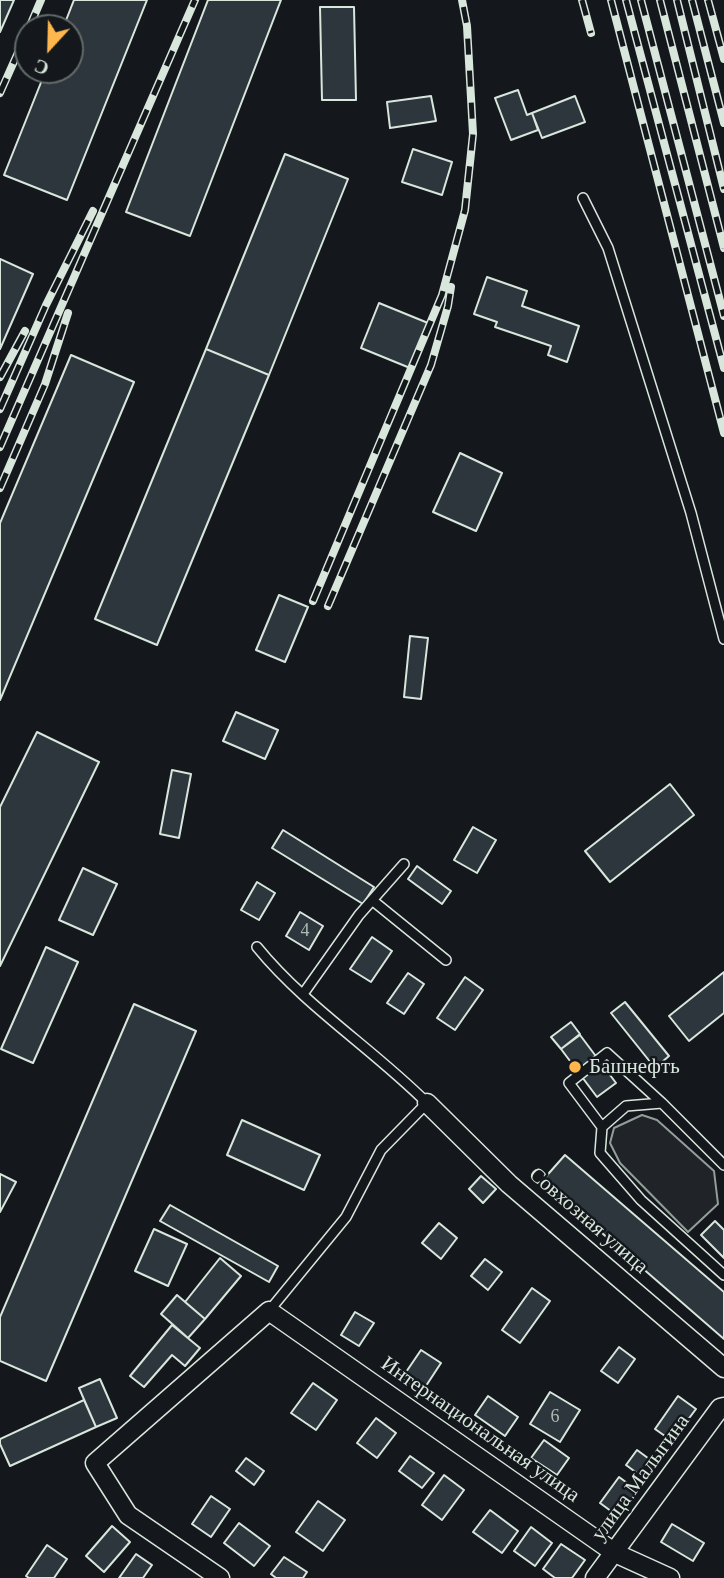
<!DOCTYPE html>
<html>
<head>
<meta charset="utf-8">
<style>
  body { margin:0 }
  #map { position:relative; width:724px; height:1578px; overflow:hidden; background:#14181c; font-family:"Times New Roman",serif }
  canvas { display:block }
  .north { position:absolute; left:14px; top:14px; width:70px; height:70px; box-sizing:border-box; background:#14181c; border:2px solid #626a69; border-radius:50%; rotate:202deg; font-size:19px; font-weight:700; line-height:28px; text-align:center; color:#d8e6dc }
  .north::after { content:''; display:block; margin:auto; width:24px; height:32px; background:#ffb74d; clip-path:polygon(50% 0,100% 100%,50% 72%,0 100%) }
</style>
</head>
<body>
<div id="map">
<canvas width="724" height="1578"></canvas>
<div class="north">С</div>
</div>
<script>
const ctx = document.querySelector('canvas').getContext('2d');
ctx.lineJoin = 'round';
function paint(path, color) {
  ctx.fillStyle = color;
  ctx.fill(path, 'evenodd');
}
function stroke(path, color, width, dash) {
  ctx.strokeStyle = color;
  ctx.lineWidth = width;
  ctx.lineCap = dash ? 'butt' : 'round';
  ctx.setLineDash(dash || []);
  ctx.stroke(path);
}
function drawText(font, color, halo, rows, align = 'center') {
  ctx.font = font + ' "Times New Roman",serif';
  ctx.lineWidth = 5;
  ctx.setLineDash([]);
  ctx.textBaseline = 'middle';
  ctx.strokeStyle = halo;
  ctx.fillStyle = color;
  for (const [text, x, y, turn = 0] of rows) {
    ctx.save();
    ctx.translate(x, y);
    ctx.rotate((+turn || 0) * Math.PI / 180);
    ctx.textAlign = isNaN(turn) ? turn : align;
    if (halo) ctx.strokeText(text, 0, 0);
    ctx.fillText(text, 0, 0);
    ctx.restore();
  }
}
const green = new Path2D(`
  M642 1115 657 1120 714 1171 718 1204 688 1232 620 1163 610 1143 614 1128Z`);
const building = new Path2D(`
  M0 0H14L0 32Z
  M74 0H147L67 200 4 175 46 70H70V28H63Z
  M208 0H281L190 236 126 212Z
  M320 7H354L356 100H322Z
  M518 90 527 115 532 113 538 130 511 140 495 98Z
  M431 96 436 121 390 128 387 102Z
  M575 96 585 122 542 138 532 113Z
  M413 149 452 162 442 195 402 182Z
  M285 154 348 179 269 375 206 349Z
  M0 259 33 274 0 349Z
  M487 277 527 291 522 306 579 326 567 362 548 355 551 346 495 327 497 322 474 314Z
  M379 303 428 323 410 368 361 348Z
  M206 349 269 375 157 645 95 619Z
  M71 355 134 382 0 700V523Z
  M460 453 502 473 476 531 433 512Z
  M279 595 308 607 285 662 256 650Z
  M410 636 428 638 421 699 404 697Z
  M236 712 278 730 265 759 223 741Z
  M37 732 99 762 0 966V807Z
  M172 770 191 774 179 838 160 834Z
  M670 784 694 815 610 882 585 851Z
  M473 827 496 840 477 873 454 860Z
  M283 830 374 887 363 904 272 848Z
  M417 866 451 891 442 904 408 879Z
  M83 868 117 884 93 935 59 920Z
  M257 882 275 893 259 920 241 910Z
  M300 912 323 926 309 950 286 936Z
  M372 937 392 951 371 982 350 969Z
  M46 947 78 962 33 1063 1 1049Z
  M724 972V1013L689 1041 669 1016Z
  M408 973 424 984 404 1014 387 1003Z
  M465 977 483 990 455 1030 437 1018Z
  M625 1002 669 1056 655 1068 611 1013Z
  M134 1004 196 1031 46 1381 0 1361V1317Z
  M571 1022 580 1034 561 1049 551 1037Z
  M580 1035 616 1083 597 1097 561 1049Z
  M242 1120 320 1155 304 1190 227 1155Z
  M565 1155 724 1292V1339L542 1181Z
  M0 1174 16 1182 0 1212Z
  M481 1176 496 1189 483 1203 469 1189Z
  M170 1205 278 1266 269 1282 160 1221Z
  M715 1221 724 1230V1258L701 1235Z
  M439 1223 457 1238 441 1259 422 1243Z
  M154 1229 187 1244 168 1286 135 1271Z
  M220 1258 241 1276 205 1319 185 1302Z
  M485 1259 502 1272 488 1290 471 1276Z
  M532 1288 550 1301 520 1343 502 1330Z
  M177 1295 205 1319 188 1338 161 1314Z
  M355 1312 374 1323 359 1346 341 1335Z
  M172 1325 200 1348 185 1366 172 1355 144 1387 130 1376Z
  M619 1347 635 1359 618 1383 601 1371Z
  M421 1350 441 1363 422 1392 402 1378Z
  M100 1379 117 1418 96 1427 79 1388Z
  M313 1383 337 1400 316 1430 291 1413Z
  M550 1392 580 1410 560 1442 530 1424Z
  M488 1396 518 1417 505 1436 475 1415Z
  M678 1396 696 1409 672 1441 655 1429Z
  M84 1400 96 1427 10 1466 0 1444V1439Z
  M376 1418 396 1433 377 1458 357 1443Z
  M544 1440 569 1458 557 1475 531 1458Z
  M637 1450 656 1464 645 1479 626 1465Z
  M410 1456 434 1473 422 1488 399 1471Z
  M246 1458 264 1471 254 1485 236 1471Z
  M444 1475 464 1490 442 1520 422 1505Z
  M619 1477 638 1491 619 1517 600 1503Z
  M211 1496 230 1509 211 1537 192 1524Z
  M318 1501 345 1520 323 1551 296 1532Z
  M490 1510 518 1531 502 1553 473 1532Z
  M239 1523 270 1546 254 1566 224 1543Z
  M672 1524 704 1543 693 1561 661 1542Z
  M112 1526 130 1542 104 1572 86 1556Z
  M531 1527 552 1543 535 1566 514 1551Z
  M561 1544 585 1560 572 1578H555L543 1569Z
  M47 1545 67 1559 54 1578H29L26 1576Z
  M136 1554 152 1565 143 1578H119Z
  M284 1557 307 1572 303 1578H276L271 1574Z`);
const service = new Path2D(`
  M583 198 608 248 691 513 724 639
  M372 900 446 960
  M257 947C305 1006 373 1049 427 1103L381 1150 346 1217 269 1311
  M303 994 359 915 404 864
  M602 1127 569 1083 607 1053 662 1103
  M724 1165 662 1103 626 1106 602 1127 600 1153 641 1200 724 1275`);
const minor = new Path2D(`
  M427 1103 509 1184 724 1368
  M220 1578 128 1515 95 1463 269 1311 615 1553 670 1578
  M595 1578 720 1408 724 1407`);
const rail = new Path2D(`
  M582 0 591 33
  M611 0 724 433
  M626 0 724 368
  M641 0 724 316
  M660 0 724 248
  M677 0 724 189
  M692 0 724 123
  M708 0 724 59
  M29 28 41 0
  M0 93 28 30
  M0 377 25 331
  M0 409 46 305 93 211
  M0 447 195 0
  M0 488 45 384 68 313
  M313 601 442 295 465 210 473 134 467 26 462 0
  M328 606 431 365 448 306 451 287`);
const markers = [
  [575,1067,7,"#ffb74d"]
];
const numberNames = [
  ["4",305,931],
  ["6",555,1417]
];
const poiNames = [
  ["Башнефть",589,1067]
];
const streetNames = [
  ["Совхозная улица",588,1221,41],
  ["Интернациональная улица",480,1430,35],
  ["улица Малыгина",641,1478,-54]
];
paint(green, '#202428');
stroke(green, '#939e99', 2);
paint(building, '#2c363c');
stroke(building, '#d8e6dc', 2);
stroke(service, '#d8e6dc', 12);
stroke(minor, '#d8e6dc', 21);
stroke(service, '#14181c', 9);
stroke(minor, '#14181c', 18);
stroke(rail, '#d8e6dc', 8);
stroke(rail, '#14181c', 5, [16]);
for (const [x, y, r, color] of markers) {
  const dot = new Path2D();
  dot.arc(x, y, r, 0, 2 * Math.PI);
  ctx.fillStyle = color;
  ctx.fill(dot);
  stroke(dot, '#14181c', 2.5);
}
drawText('18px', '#adbab4', null, numberNames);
drawText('21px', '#d8e6dc', '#14181c', poiNames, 'left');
drawText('21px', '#d8e6dc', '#14181c', streetNames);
</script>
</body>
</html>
